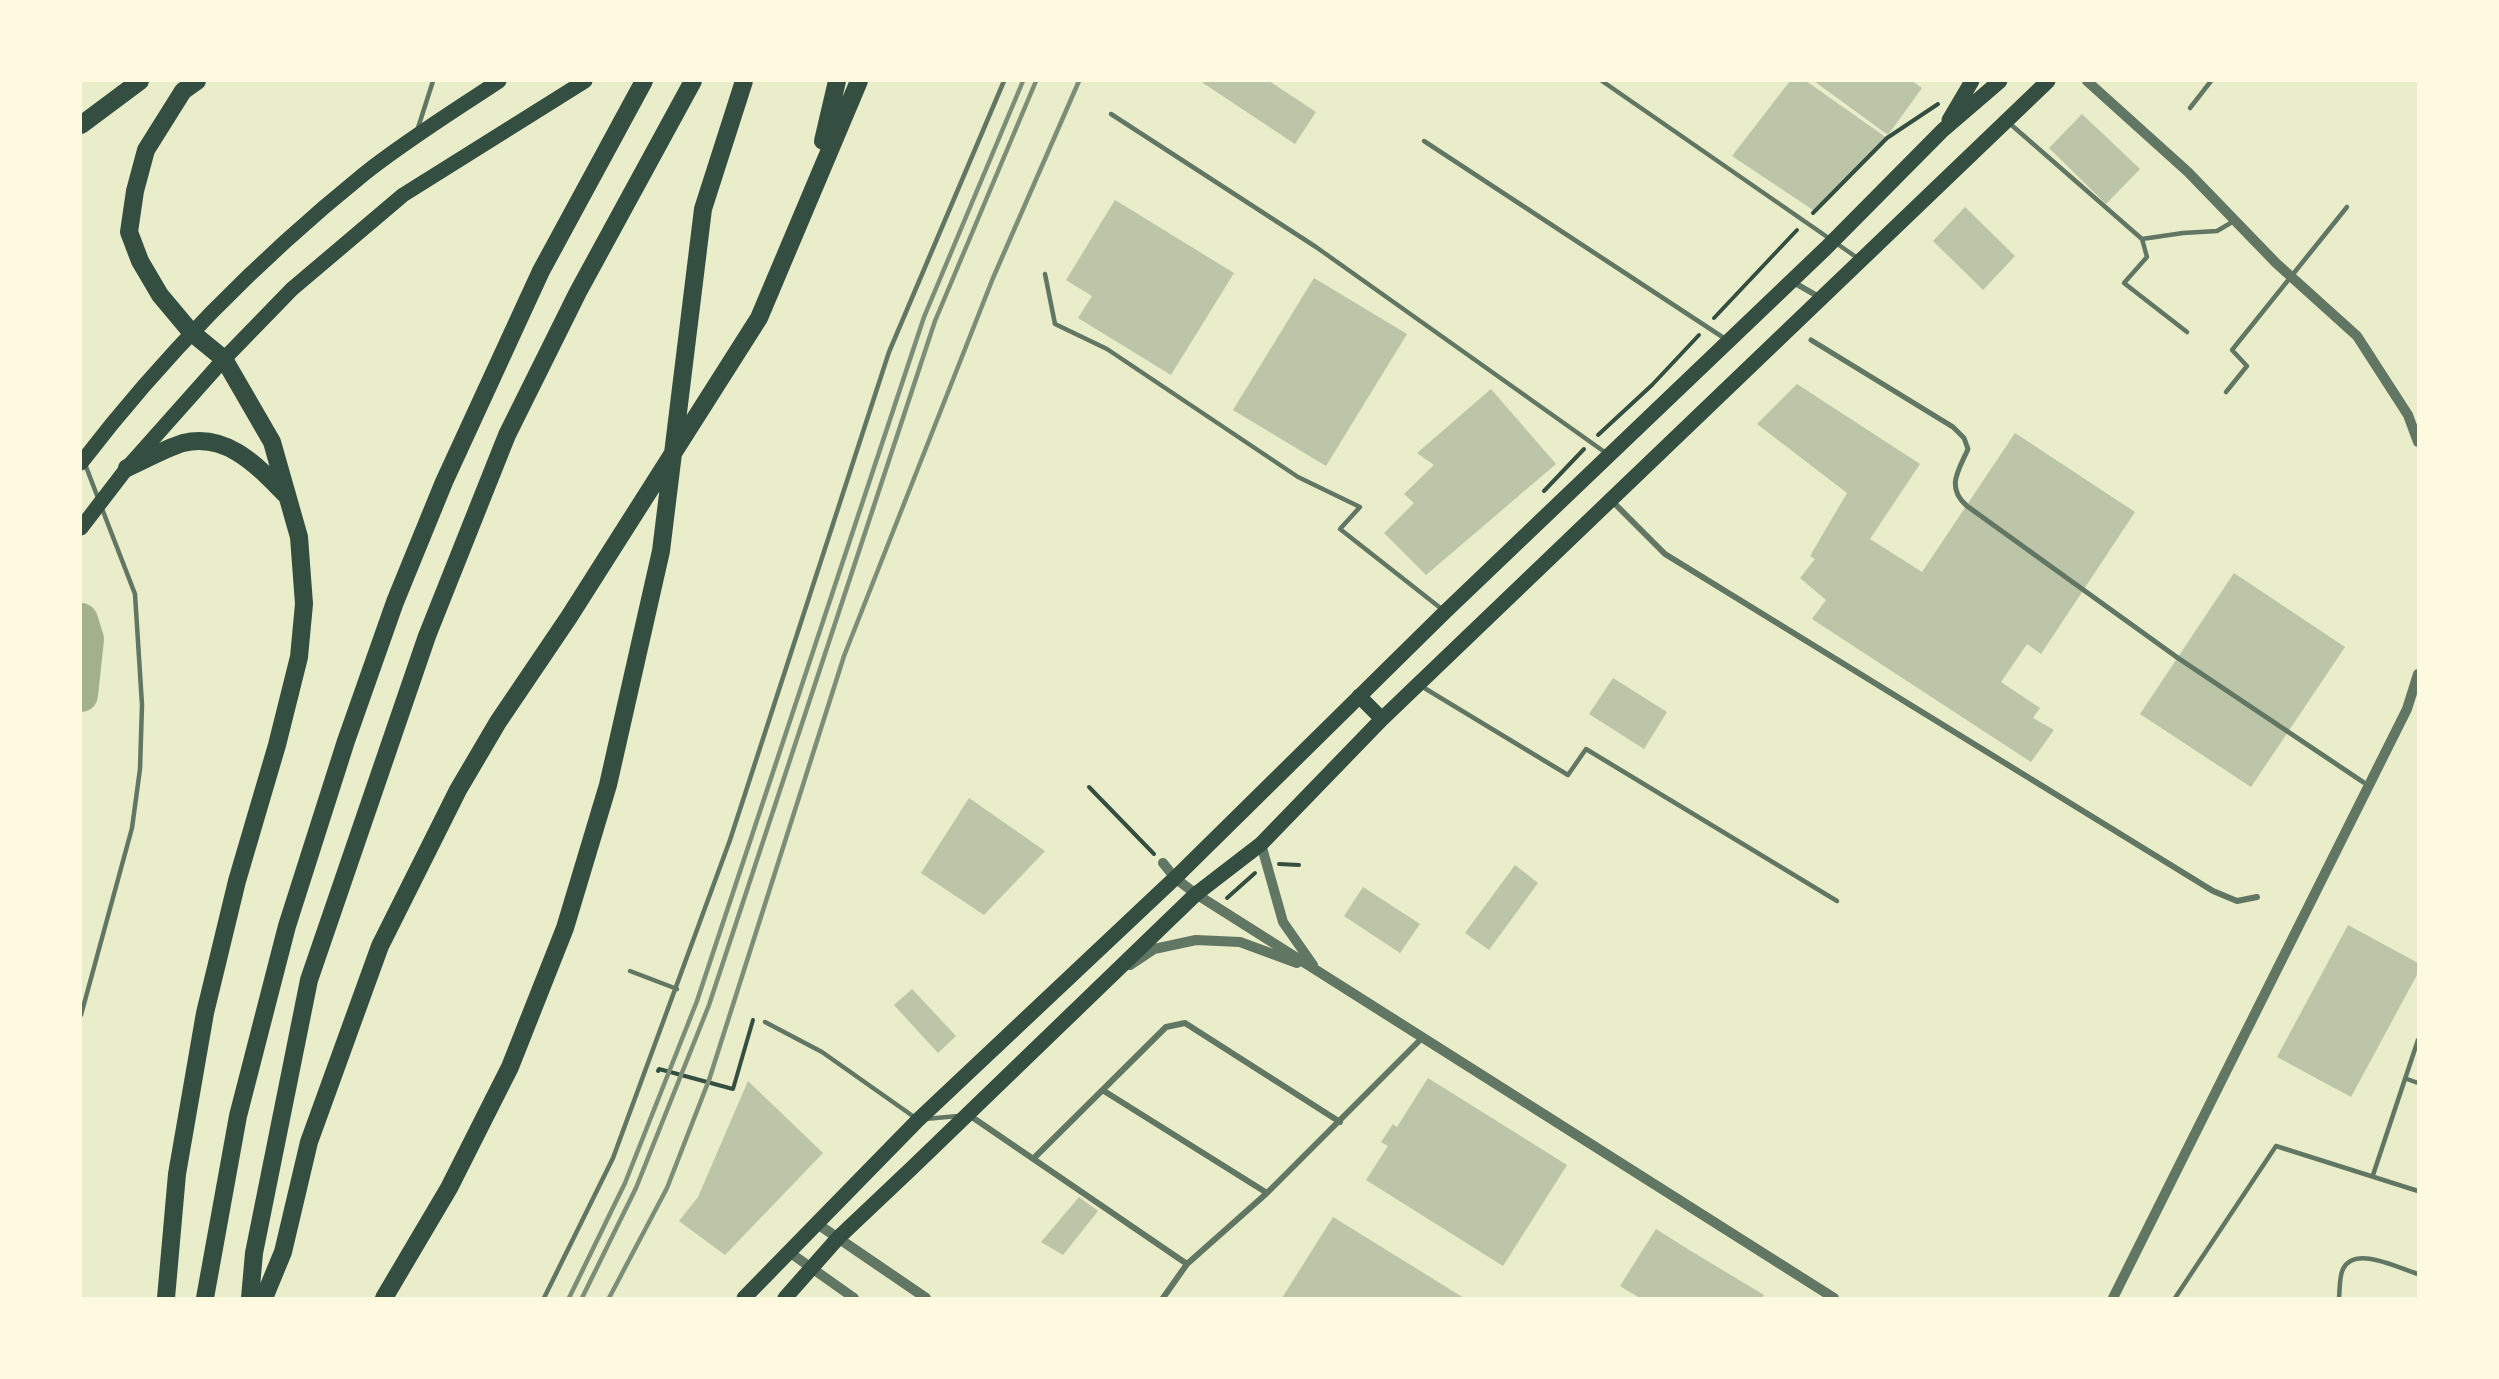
<!DOCTYPE html>
<html>
<head>
<meta charset="utf-8">
<style>
  body { margin:0 }
  #map { position:relative; width:2499px; height:1379px; overflow:hidden; background:#e9edc9; font-family:Manrope,sans-serif }
  canvas { display:block }
  .frame { position:absolute; inset:0; border:82px solid #fefae0; pointer-events:none }
</style>
</head>
<body>
<div id="map">
<canvas width="2499" height="1379"></canvas>
<div class="frame"></div>
</div>
<script>
const ctx = document.querySelector('canvas').getContext('2d');
ctx.lineJoin = 'round';
function stroke(path, color, width, dash) {
  ctx.strokeStyle = color;
  ctx.lineWidth = width;
  ctx.lineCap = dash ? 'butt' : 'round';
  ctx.setLineDash(dash || []);
  ctx.stroke(path);
}
function paint(path, color) {
  ctx.fillStyle = color;
  ctx.fill(path, 'evenodd');
}
const river = new Path2D(`
  M81 620 87 639 81 695`);
const building = new Path2D(`
  M1204 81H1269L1316 112 1295 144 1203 83Z
  M1790 81H1806L1887 138 1813 210 1732 156Z
  M1814 81H1912L1922 88 1888 135Z
  M2082 114 2140 169 2106 204 2049 148Z
  M1115 200 1234 273 1171 375 1078 318 1092 296 1066 280Z
  M1965 207 2015 256 1983 290 1933 241Z
  M1314 278 1407 334 1326 466 1233 410Z
  M1797 384 1920 464 1870 539 1922 572 2015 433 2135 512 2041 654 2027 644 2001 682 2040 708 2033 718 2054 730 2031 762 1812 619 1826 600 1800 578 1815 559 1810 556 1847 493 1757 424Z
  M1491 389 1556 464 1426 575 1384 533 1414 503 1404 494 1434 465 1417 453Z
  M2234 573 2345 647 2251 787 2140 714Z
  M1613 678 1667 712 1644 749 1589 714Z
  M969 798 1045 851 984 915 921 873Z
  M1515 865 1538 883 1489 950 1465 933Z
  M1363 887 1420 924 1400 953 1344 916Z
  M2348 925 2418 963V973L2351 1097 2277 1057Z
  M912 989 956 1036 938 1053 894 1005Z
  M1428 1078 1567 1165 1503 1266 1366 1180 1388 1146 1381 1142 1393 1124 1397 1127Z
  M748 1081 823 1153 725 1255 679 1221 698 1197Z
  M1079 1197 1098 1211 1063 1255 1041 1242Z
  M1333 1217 1464 1298H1282Z
  M1656 1229 1686 1248 1764 1295 1762 1298H1640L1620 1286Z`);
const path = new Path2D(`
  M1813 213 1887 138 1938 104
  M1714 318 1797 230
  M1598 435 1652 385 1699 335
  M1544 491 1584 449
  M1089 787 1154 854
  M1279 864 1299 865
  M1227 898 1255 873
  M658 1071 659 1069 733 1089 753 1020`);
const service = new Path2D(`
  M1602 81 1859 259
  M2190 108 2211 81
  M1111 114 1316 247 1606 453
  M2008 122 2142 239
  M417 131 433 81
  M1424 141 1727 340
  M1045 274 1055 324 1107 349 1298 477 1360 507 1340 529 1443 610
  M2187 332 2124 283 2147 257 2142 239 2183 233 2217 231 2234 221
  M2226 392 2247 366 2232 350 2347 207
  M85 464 98 498
  M1421 686 1568 775 1586 749 1837 901
  M630 971 677 989
  M81 1015 132 828 140 769 142 705 135 594 101 506
  M765 1022 822 1052 917 1119
  M2407 1079 2418 1083
  M925 1119 958 1116
  M2373 1175 2418 1040
  M544 1298 613 1158 730 840 889 352 1004 81
  M2175 1298 2276 1146 2418 1191
  M2339 1298C2340 1289 2339 1277 2343 1269 2355 1245 2398 1268 2418 1274`);
const pedestrian = new Path2D(`
  M1811 340 1953 427 1964 438 1968 449C1959 470 1945 487 1967 506L2178 658 2363 782`);
const minor = new Path2D(`
  M1793 282 1821 298
  M1612 501 1665 554 2213 891 2237 901 2257 897
  M1104 1091 1267 1193
  M969 1115 1187 1264 1267 1193 1423 1037
  M1033 1159 1166 1027 1185 1023 1340 1122
  M1163 1298 1187 1264`);
const tertiary = new Path2D(`
  M2087 81 2188 172 2276 263 2357 336 2408 415 2418 442
  M1261 844 1283 922 1313 965
  M1163 863 1175 878 1196 894 1834 1298
  M1130 965 1154 949 1196 940 1240 942 1297 963
  M816 1223 926 1298
  M789 1252 854 1298
  M2113 1298 2407 709 2418 674`);
const primary = new Path2D(`
  M1949 120 1972 81
  M81 463C163 356 259 259 364 174 407 140 454 111 499 81
  M81 528 127 468 224 359 292 289 403 195 585 81
  M1359 696 1382 719
  M744 1298 918 1120 1175 878 1445 612 1826 248 1943 130 2000 81
  M785 1298 838 1238 913 1167 1196 894 1261 844 1382 719 2048 81`);
const motorway = new Path2D(`
  M81 125 140 81
  M823 141 837 81
  M127 468C145 460 164 449 183 443 228 432 259 468 287 496
  M166 1298 177 1174 205 1013 237 881 277 745 299 657 304 604 299 537 272 442 224 359 191 332 160 295 140 261 129 232 135 191 146 150 183 91 197 81
  M205 1298 238 1116 287 926 346 741 395 602 444 482 541 271 644 81
  M250 1298 254 1253 309 980 427 636 507 435 578 292 693 81
  M264 1298 283 1252 309 1142 380 946 458 790 498 722 569 617 759 318 859 81
  M384 1298 449 1188 510 1067 565 928 608 785 661 551 703 209 744 81`);
const rail = new Path2D(`
  M569 1298 625 1183 697 1001 924 317 1023 81
  M582 1298 636 1188 709 1005 935 321 1036 81
  M609 1298 667 1188 709 1080 844 656 993 278 1079 81`);
stroke(river, '#a3b18a', 34);
paint(building, '#bcc5a7');
stroke(path, '#344e41', 4);
stroke(service, '#617663', 4.5);
stroke(pedestrian, '#617663', 5);
stroke(minor, '#617663', 6);
stroke(tertiary, '#617663', 10);
stroke(primary, '#344e41', 15);
stroke(motorway, '#344e41', 18);
stroke(rail, '#7c8e77', 4.5);
</script>
</body>
</html>
